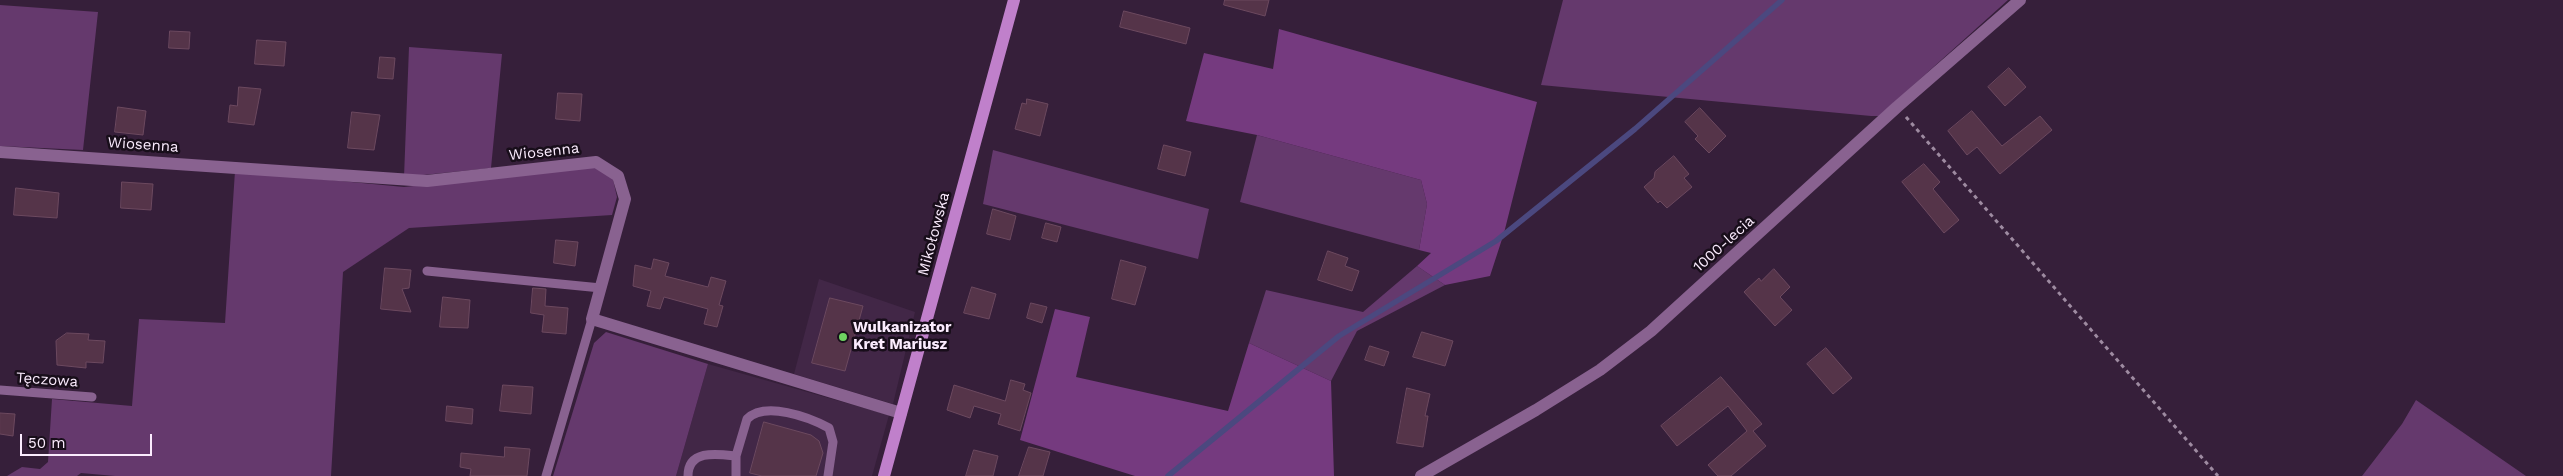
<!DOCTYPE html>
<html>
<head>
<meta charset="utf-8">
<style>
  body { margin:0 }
  #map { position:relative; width:2563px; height:476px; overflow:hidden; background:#361f3a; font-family:"Work Sans",sans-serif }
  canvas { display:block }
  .scale { position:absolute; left:20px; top:434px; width:132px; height:22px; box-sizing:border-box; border:2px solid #fbecfe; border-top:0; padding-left:6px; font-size:15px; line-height:18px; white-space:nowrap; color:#fbecfe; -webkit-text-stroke:4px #180e1a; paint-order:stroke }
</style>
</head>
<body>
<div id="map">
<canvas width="2563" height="476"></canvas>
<div class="scale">50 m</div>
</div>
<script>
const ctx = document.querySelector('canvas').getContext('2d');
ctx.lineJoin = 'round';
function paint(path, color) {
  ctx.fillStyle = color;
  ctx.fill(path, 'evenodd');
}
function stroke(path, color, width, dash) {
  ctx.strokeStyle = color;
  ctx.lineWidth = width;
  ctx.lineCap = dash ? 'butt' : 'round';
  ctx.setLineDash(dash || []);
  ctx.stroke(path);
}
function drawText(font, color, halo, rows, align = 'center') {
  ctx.font = font + ' "Work Sans",sans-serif';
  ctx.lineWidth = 5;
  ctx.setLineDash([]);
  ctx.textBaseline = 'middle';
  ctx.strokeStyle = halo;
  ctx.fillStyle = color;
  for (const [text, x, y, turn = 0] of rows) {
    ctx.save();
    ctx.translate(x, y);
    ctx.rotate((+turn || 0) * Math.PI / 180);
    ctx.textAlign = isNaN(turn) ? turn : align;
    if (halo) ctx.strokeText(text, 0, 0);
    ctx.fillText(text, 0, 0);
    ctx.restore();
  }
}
const built = new Path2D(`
  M819 279 915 312 893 404 794 374Z
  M708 364 889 415 872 476H676Z`);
const green = new Path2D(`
  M1563 0H2008L1879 116H1871L1541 85Z
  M0 5 98 12 83 150 0 146Z
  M409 47 502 54 491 168 404 177Z
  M1257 135 1421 180 1427 204 1419 250 1240 202Z
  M993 150 1209 209 1198 259 983 204Z
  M594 167 612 175 617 197 612 215 409 228 343 272 331 476H115L81 473 77 476H7L22 467 40 469 48 462 52 399 132 406 139 319 225 323 235 171 404 187Z
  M1417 266 1445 285 1357 331 1331 381 1249 343 1266 290 1363 312Z
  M606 332 708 364 676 476H553L594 343Z
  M2416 400 2526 476H2362L2402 424Z`);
const forest = new Path2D(`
  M1279 29 1537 102 1504 233 1490 276 1445 285 1417 266 1431 253 1419 250 1427 204 1421 180 1257 135 1186 121 1204 53 1273 69Z
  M1055 309 1090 317 1076 377 1228 411 1249 343 1331 381 1334 476H1135L1020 440Z`);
const stream = new Path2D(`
  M1168 476 1339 336 1496 241 1635 129 1782 0`);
const building = new Path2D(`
  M1225 0H1269L1265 16 1224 5Z
  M1124 11 1190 28 1186 44 1120 27Z
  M170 31 190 32 189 49 169 48Z
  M257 40 286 42 284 66 255 64Z
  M380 57 395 58 393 79 378 78Z
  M2009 68 2026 87 2005 106 1988 87Z
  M239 87 261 89 254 125 228 122 230 105 237 106Z
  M558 93 582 94 580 121 556 119Z
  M1027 99 1048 104 1040 136 1015 129 1022 103 1026 104Z
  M118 107 146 111 143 135 115 132Z
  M1700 108 1726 136 1709 153 1695 139 1698 136 1685 122Z
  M1972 111 2002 146 2040 116 2052 130 2000 174 1977 147 1967 155 1948 131Z
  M352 112 380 115 374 150 348 148Z
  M1164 145 1191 152 1185 176 1158 169Z
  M1674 156 1689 174 1684 178 1692 187 1667 208 1660 201 1658 203 1644 187 1654 178 1655 172Z
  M1924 164 1940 182 1933 189 1959 220 1944 233 1902 182Z
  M122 182 153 184 151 210 121 208Z
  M16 188 59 193 57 218 14 215Z
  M993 209 1016 216 1010 240 987 234Z
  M1046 223 1061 227 1057 242 1042 238Z
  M556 240 578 242 575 266 554 263Z
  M1328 251 1348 258 1345 266 1359 271 1352 291 1318 280Z
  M654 259 669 263 665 276 708 287 711 277 726 281 719 305 723 306 717 327 704 324 708 309 664 297 660 309 647 306 651 291 633 286 635 265 651 269Z
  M1121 260 1146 267 1135 305 1112 299Z
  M385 268 411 270 409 288 402 289 411 312 381 309Z
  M1774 269 1790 287 1780 297 1792 310 1775 326 1744 292 1759 278 1761 281Z
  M972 287 996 294 989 319 964 313Z
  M533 288 546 289 545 306 568 308 566 334 542 332 544 315 531 313Z
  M443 297 470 300 468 328 440 327Z
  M830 298 863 306 845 371 812 363Z
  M1031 303 1047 307 1042 323 1027 318Z
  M1422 332 1453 341 1445 366 1413 357Z
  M67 333 89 334 88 340 105 341 103 363 86 362V368L57 365 56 341Z
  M1370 346 1389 352 1384 366 1365 360Z
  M1826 348 1852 378 1833 394 1807 364Z
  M1721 377 1762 424 1753 431 1766 446 1731 476H1718L1708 465 1747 431 1728 406 1677 446 1661 426Z
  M1011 380 1025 384 1023 390 1031 393 1020 431 998 424 1001 414 974 406 970 418 947 410 954 385 1005 401Z
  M503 385 533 387 531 414 500 411Z
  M1407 388 1430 394 1425 416H1428L1423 447 1397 443Z
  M447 406 473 409 472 424 446 421Z
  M0 413 15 414 13 436 0 434Z
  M764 422 811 435 819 441 823 453 816 476H762L750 473Z
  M505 447 530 449 527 476H470L471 469 460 467 461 453 504 457Z
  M1029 447 1050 452 1043 476H1019Z
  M974 450 998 456 993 476H966Z`);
const path = new Path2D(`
  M1906 117 2218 476`);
const lane = new Path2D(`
  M427 271 601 288
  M0 390 92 397
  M736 456 747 419C765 401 809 417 829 428L833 442 828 476
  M546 476 592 319
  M688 476C688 449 718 454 736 456V476`);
const street = new Path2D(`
  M0 152 427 181 596 162 618 176 625 199 592 319 901 413
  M1421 476 1536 410 1600 370 1651 331 1897 107 2020 0`);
const secondary = new Path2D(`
  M884 476 1014 0`);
const markers = [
  [843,337,5,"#6ed361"]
];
const streetNames = [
  ["Wiosenna",143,145,4],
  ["Wiosenna",544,152,-6],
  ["Mikołowska",934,234,-75],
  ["1000-lecia",1724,244,-42],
  ["Tęczowa",47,380,4]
];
const poiNames = [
  ["Wulkanizator",853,328],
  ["Kret Mariusz",853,345]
];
paint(built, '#422747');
paint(green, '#65396d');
paint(forest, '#753a7f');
stroke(stream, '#4b487f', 5.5);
paint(building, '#553449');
stroke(building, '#6c495f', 1);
stroke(path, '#9e8ba1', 3, [4, 4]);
stroke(lane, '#896290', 9);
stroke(street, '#896290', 12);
stroke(secondary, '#c080cb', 12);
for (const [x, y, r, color] of markers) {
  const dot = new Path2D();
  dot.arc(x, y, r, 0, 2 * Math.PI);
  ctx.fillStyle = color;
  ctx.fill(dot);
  stroke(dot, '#180e1a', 2);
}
drawText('15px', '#fbecfe', '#180e1a', streetNames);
drawText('bold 15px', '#fbecfe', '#180e1a', poiNames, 'left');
</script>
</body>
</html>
